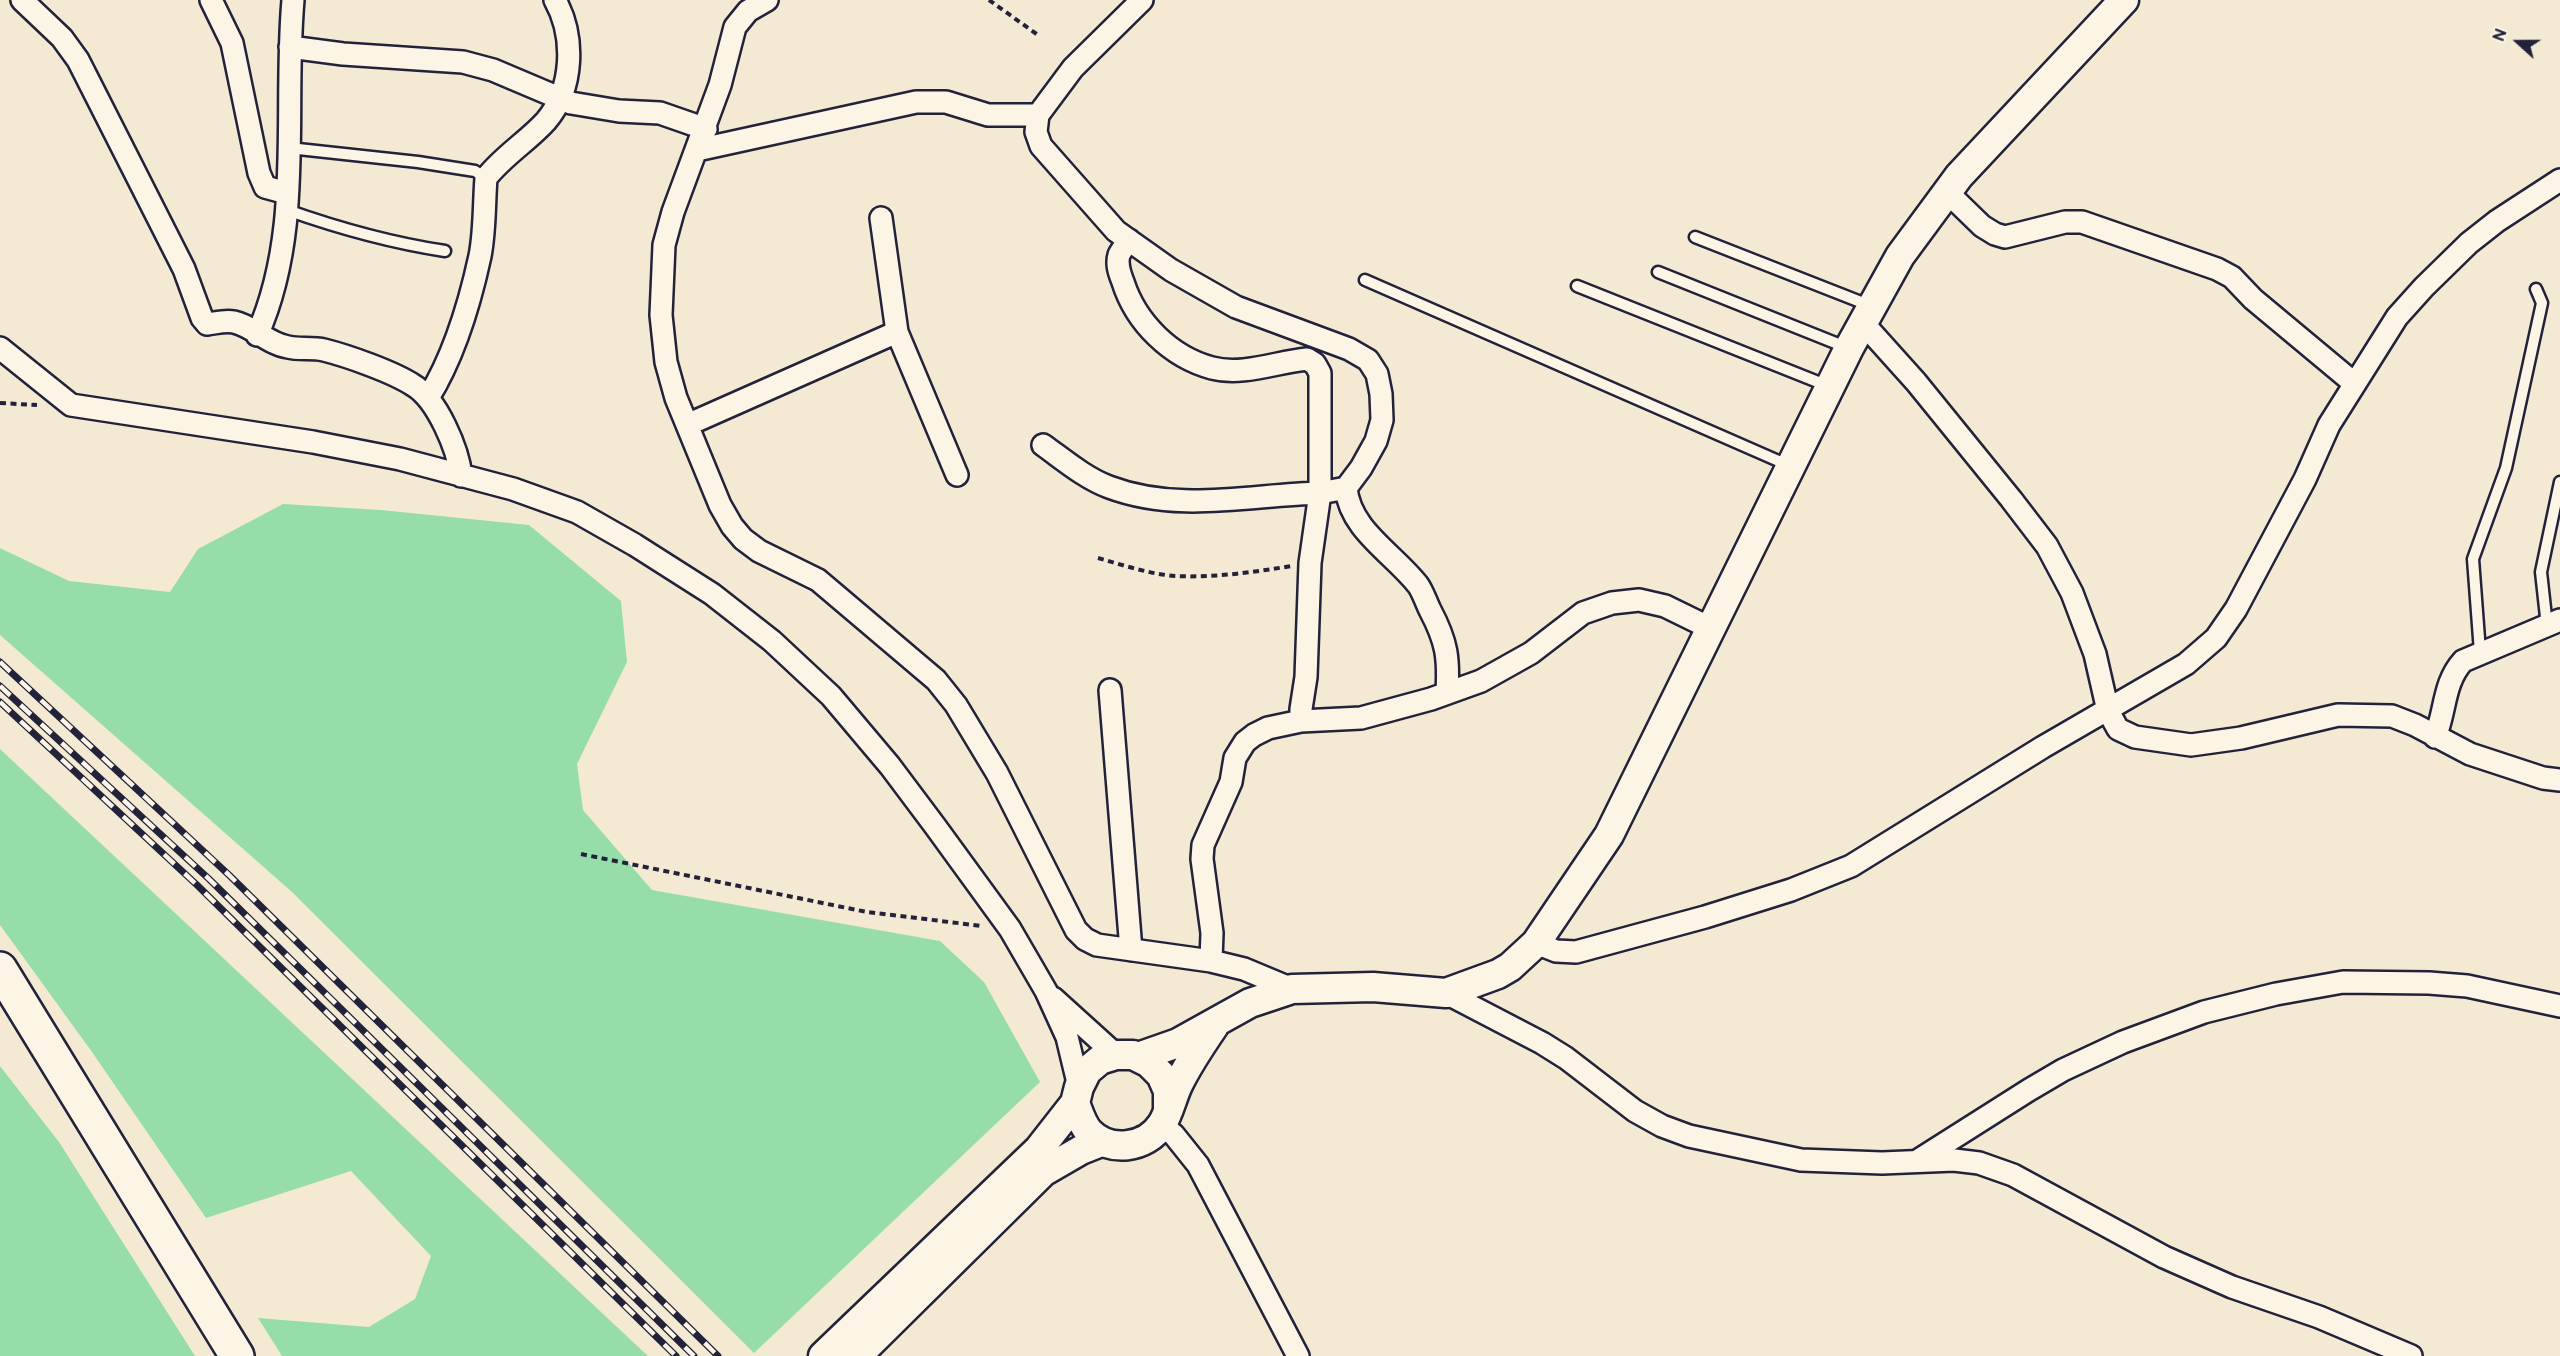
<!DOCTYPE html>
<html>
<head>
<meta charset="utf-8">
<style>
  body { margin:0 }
  #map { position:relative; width:2560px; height:1356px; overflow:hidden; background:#f4ead3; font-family:"Balsamiq Sans",sans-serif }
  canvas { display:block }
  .north { position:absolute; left:2488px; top:12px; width:60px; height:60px; -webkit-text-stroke:4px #fcf5e5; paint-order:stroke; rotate:291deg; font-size:16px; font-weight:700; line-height:24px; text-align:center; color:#22223b }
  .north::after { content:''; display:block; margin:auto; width:21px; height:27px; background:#22223b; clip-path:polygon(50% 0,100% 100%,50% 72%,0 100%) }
</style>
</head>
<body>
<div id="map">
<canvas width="2560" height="1356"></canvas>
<div class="north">N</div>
</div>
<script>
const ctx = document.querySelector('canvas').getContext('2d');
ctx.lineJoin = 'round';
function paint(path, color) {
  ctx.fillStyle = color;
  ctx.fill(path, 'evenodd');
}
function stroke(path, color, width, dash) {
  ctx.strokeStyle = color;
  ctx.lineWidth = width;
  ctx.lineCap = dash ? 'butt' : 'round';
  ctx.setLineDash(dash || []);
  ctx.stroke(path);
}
const green = new Path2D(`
  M283 504 381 510 529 525 621 601 627 662 577 764 583 810 652 890 940 941 984 982 1040 1082 754 1353 292 892 0 635V548L69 581 170 592 198 549Z
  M0 749 648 1356H282L258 1318 369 1327 415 1299 431 1256 351 1171 206 1218 92 1052 0 925Z
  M0 1066 59 1142 195 1356H0Z`);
const path = new Path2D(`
  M989 0 1038 35
  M0 403 37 405
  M1098 558C1123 565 1149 574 1175 576 1215 578 1253 572 1292 566
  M581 854 867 912 982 926`);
const lane = new Path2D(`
  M289 148 418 162 475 171 486 178
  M287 210C338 228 392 243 445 251
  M1695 237 1871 306
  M1658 272 1848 348
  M1365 280 1790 466
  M1577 286 1828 386
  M2547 626 2541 572 2560 482
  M2480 652 2473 559 2506 468 2542 303 2536 289`);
const street = new Path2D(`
  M22 0 62 38 78 60 184 269 202 318 207 324C216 323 225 320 234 322 253 326 268 344 288 347 299 350 312 347 324 350 348 356 393 372 413 385 437 399 458 449 461 476
  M211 0 232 43 259 173 265 187 287 193
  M767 0 748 11 735 27 720 85 673 212 664 245 661 315 666 362 676 398 720 505 732 526 743 539 759 551 818 580 936 680 956 705 997 773 1076 930 1085 939 1097 945 1211 961 1244 969 1292 989
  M290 47 343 54 463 62 493 70 571 103 619 111 660 113 706 129
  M697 150 916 102H946L988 115H1038
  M1947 192 1982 226 1995 234 2005 237 2065 222H2082L2217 269 2232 277 2253 299 2355 384
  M881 218 897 332 957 475
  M1129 240C1126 245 1121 250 1119 255 1116 265 1120 274 1123 282 1136 323 1171 357 1212 368 1243 376 1276 362 1307 359L1315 364 1320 373V493L1346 488 1361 468 1376 441 1382 420 1381 394 1377 374 1368 360 1349 349 1236 307 1171 270 1116 231 1041 146 1036 132 1038 115 1073 68 1142 0
  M1863 323 1916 382 2011 499 2047 546 2072 593 2095 654 2108 711 2118 729 2135 737 2191 745 2241 738 2338 715 2392 716 2415 725 2470 754 2543 778 2560 780
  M257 335C304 230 283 111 293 0
  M0 348 71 405 313 442 400 459 513 489 577 512 635 545 712 594 772 641 831 696 890 766 935 826 1010 929 1046 991 1067 1037 1079 1087
  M428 398C453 358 470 302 480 256 485 231 484 203 486 178 503 156 528 141 546 121 574 88 575 36 555 0
  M687 425 897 332
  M1043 445C1064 460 1085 478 1109 487 1178 513 1249 495 1320 493L1310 563 1306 677 1301 709V721L1268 728 1254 735 1245 742 1235 758 1231 782 1203 845 1202 859 1212 933 1211 961
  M1346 488C1350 530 1393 553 1418 585 1423 592 1426 602 1430 610 1447 642 1449 658 1447 693
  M1110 690 1131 950
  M1301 721 1361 718 1431 699 1481 681 1531 653 1583 613 1612 603 1639 600 1665 606 1712 629
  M2435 737C2446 711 2443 683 2463 661L2560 620
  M1536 943 1556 951 1576 952 1705 917 1791 890 1851 866 2043 747 2186 664 2216 638 2236 609 2305 479 2329 425 2397 317 2424 287 2469 243 2497 221 2560 180
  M1446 993 1542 1043 1566 1058 1635 1111 1662 1126 1689 1136 1801 1160 1882 1163 1954 1160 1979 1163 2013 1175 2164 1257 2232 1287 2319 1317 2411 1356
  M1053 998 1116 1055
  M1162 1125 1174 1135 1198 1165 1298 1356
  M1917 1161 2029 1090 2063 1070 2123 1042 2204 1012 2276 994 2343 982 2429 983 2467 986 2560 1006`);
const secondary = new Path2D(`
  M1138 1057 1178 1043 1250 1003 1292 989 1373 987 1446 993 1498 974 1510 967 1536 943 1609 835 1849 348 1900 256 1959 176 2124 0
  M1075 1103C1079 1113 1082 1124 1089 1132 1109 1153 1146 1149 1162 1124 1169 1113 1172 1098 1178 1085 1188 1064 1201 1045 1214 1026
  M823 1356 1039 1149 1075 1103 1079 1087 1087 1071 1100 1060 1116 1055H1133L1149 1063 1161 1075 1168 1091V1108
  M857 1356 1043 1172 1081 1150 1101 1142`);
const primary = new Path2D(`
  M0 969 237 1356`);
const rail = new Path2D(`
  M0 662 229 875 718 1356
  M0 686 209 879 694 1356
  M0 702 197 885 676 1356`);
paint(green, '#97ddaa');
stroke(lane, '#22223b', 15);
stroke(street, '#22223b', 26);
stroke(secondary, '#22223b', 33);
stroke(primary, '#22223b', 38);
stroke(path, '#22223b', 4, [6, 4.5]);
stroke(lane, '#fcf5e5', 10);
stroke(street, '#fcf5e5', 21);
stroke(secondary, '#fcf5e5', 28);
stroke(primary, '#fcf5e5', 33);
stroke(rail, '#22223b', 7);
stroke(rail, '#fcf5e5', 4.5, [14]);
</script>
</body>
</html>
